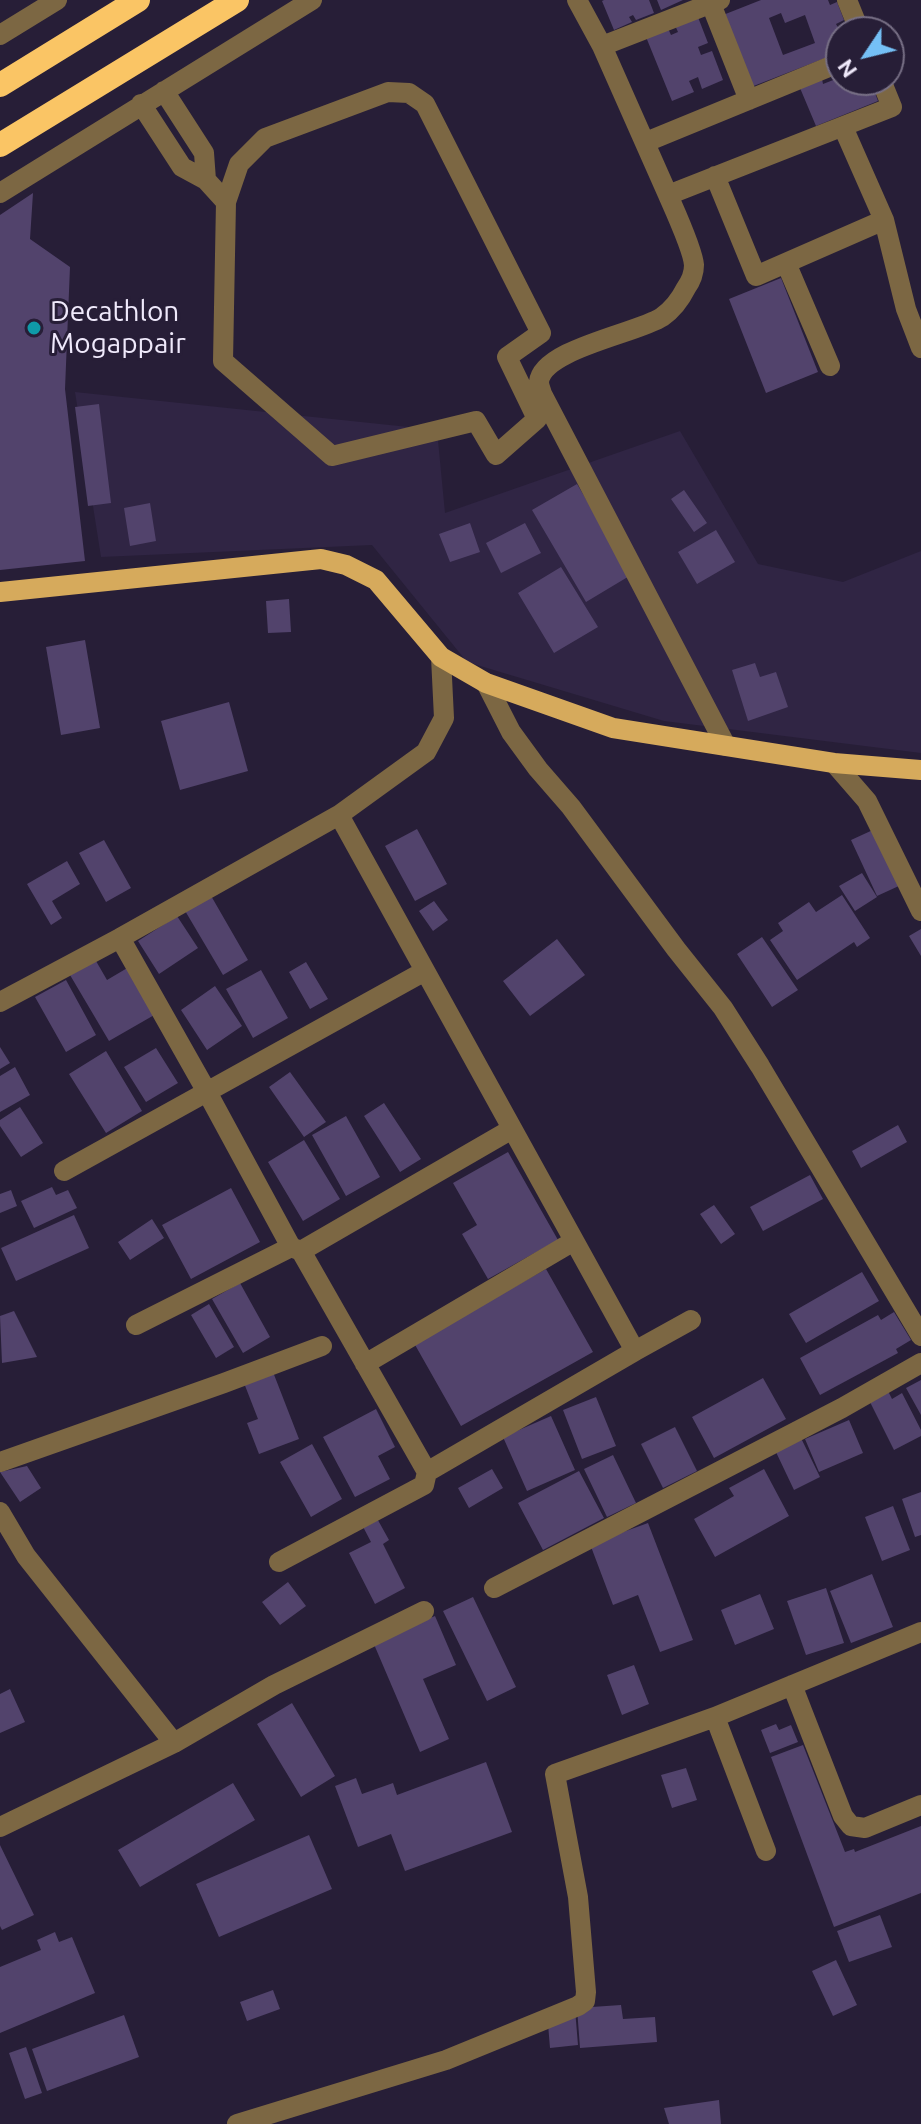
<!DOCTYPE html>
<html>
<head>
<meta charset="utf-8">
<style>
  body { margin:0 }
  #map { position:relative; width:921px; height:2124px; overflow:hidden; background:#271e37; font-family:Ubuntu,sans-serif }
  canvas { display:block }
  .north { position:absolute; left:825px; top:16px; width:80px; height:80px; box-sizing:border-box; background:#271e37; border:2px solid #776f85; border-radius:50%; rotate:235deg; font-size:22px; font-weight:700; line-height:32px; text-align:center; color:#efe9fb }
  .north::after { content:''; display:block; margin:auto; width:28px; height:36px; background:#75c0f6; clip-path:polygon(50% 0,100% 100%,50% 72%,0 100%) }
</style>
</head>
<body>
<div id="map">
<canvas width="921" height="2124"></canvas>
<div class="north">N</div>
</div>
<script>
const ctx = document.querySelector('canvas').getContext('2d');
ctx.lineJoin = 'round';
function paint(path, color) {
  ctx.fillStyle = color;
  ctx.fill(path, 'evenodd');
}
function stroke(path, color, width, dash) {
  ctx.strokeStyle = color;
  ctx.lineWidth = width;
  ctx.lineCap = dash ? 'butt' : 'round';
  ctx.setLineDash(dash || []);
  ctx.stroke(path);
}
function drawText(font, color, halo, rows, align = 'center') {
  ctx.font = font + ' Ubuntu,sans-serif';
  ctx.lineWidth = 6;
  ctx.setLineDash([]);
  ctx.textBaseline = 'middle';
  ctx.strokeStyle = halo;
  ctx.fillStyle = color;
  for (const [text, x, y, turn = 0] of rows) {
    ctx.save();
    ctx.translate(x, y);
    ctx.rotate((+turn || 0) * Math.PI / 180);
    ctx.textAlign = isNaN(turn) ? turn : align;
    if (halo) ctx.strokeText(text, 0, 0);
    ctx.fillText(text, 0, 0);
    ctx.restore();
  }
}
const built = new Path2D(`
  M75 392 437 430 445 513 680 431 758 564 843 582 921 551V753L664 721 467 662 372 545 101 557Z`);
const building = new Path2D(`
  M604 0H649L654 13 636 20 633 15 629 17 632 22 614 30 602 1Z
  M657 0H683L661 10Z
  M761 0H828L830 5 837 2 844 20 836 24 841 33V52L751 87 723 15ZM781 13 785 23 805 15 815 43 783 55 769 18Z
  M696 12 708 43 698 47 701 55 712 51 723 80 702 89 698 77 689 81 694 92 672 101 644 32 666 24 671 35 678 32 673 21Z
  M841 77V80H870L878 101 816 126 800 88 822 79 823 84Z
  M33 193 30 239 70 267 65 389 85 561 0 570V215Z
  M781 278 818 372 766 393 729 299Z
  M99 404 111 503 88 506 75 407Z
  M577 484 631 575 586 602 532 510Z
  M684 490 707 523 694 532 671 499Z
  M150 503 156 541 130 546 124 508Z
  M470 523 480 552 450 562 439 534Z
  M525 523 541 553 501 573 486 543Z
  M716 530 735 562 697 584 678 552Z
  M561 567 598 627 554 653 518 593Z
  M289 599 291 632 268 633 266 601Z
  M85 640 100 728 61 735 46 647Z
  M755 663 760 677 776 672 788 707 748 721 732 670Z
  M229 702 248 771 180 790 161 721Z
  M417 829 447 884 415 901 385 846Z
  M875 829 901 885 877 896 851 840Z
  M104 840 131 888 106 902 79 853Z
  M67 861 80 884 52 901 62 918 51 925 27 884Z
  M862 873 877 897 855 911 839 886Z
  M210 894 248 960 223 975 184 909Z
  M842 895 870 938 857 947 854 942 797 980 770 940 783 931 778 923 809 902 816 912Z
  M434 901 448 920 433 931 419 911Z
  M177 916 198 948 159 974 138 941Z
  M921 929V956L909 936Z
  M762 937 798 990 772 1007 737 954Z
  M557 939 585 975 530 1016 503 981Z
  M96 961 107 980 129 967 156 1014 109 1041 70 975Z
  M306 962 328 999 310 1009 289 972Z
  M261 970 288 1018 253 1038 226 989Z
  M66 980 96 1035 66 1052 35 997Z
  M215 986 242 1026 207 1050 181 1010Z
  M0 1047 10 1063 0 1069Z
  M156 1048 178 1083 146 1102 124 1067Z
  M106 1051 142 1111 106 1133 69 1074Z
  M15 1067 30 1095 0 1112V1076Z
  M290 1072 326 1122 304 1137 269 1087Z
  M384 1103 421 1159 400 1172 364 1116Z
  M20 1107 43 1143 21 1157 0 1126V1120Z
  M346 1116 380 1177 346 1196 312 1135Z
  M898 1125 907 1142 861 1168 852 1151Z
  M304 1140 340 1199 303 1221 268 1162Z
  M508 1152 558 1240 488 1279 462 1234 477 1225 453 1183Z
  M810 1175 823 1199 763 1231 750 1207Z
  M52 1187 56 1195 68 1190 77 1208 34 1228 21 1201Z
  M231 1188 260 1242 191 1279 162 1225Z
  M11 1190 17 1206 0 1213V1194Z
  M714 1205 735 1234 721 1244 700 1214Z
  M74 1215 89 1248 16 1281 1 1248Z
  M152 1219 164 1238 130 1260 118 1242Z
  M546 1269 593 1352 461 1426 414 1343Z
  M862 1272 879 1301 806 1343 789 1314Z
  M240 1283 270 1337 243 1353 212 1299Z
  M209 1304 234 1347 216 1358 191 1315Z
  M14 1311 37 1357 2 1363 0 1316Z
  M894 1312 911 1340 896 1349 898 1353 820 1395 800 1358 878 1315 881 1320Z
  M273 1372 299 1439 259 1454 247 1423 258 1419 244 1383Z
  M763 1378 786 1419 714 1458 692 1417Z
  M921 1380V1415L906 1388Z
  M888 1391 892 1399 902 1393 921 1430V1436L894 1450 869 1400Z
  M596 1397 616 1446 582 1459 563 1410Z
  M376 1409 395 1447 378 1456 390 1479 355 1497 323 1437Z
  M551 1416 575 1470 527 1491 503 1437Z
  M849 1420 863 1453 819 1472 805 1439Z
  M675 1427 697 1471 663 1488 641 1444Z
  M801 1438 820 1477 794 1490 775 1450Z
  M312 1444 342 1499 311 1517 280 1462Z
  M613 1455 636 1503 607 1517 584 1469Z
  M27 1466 41 1488 20 1502 0 1472Z
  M492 1469 503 1488 469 1508 458 1488Z
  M764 1469 789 1516 715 1557 694 1519 734 1496 729 1488Z
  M579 1471 604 1518 543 1550 518 1503Z
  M921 1492V1535L915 1537 902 1499Z
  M893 1506 910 1550 882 1561 865 1517Z
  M374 1513 389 1540 383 1544 405 1588 375 1604 349 1553 371 1542 360 1521Z
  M648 1523 693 1640 660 1652 638 1595 613 1605 590 1544Z
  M872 1574 893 1627 851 1643 830 1591Z
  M288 1582 306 1606 280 1625 262 1602Z
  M826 1588 844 1643 806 1655 787 1601Z
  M760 1594 774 1629 735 1645 721 1610Z
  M473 1597 516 1687 487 1701 443 1611Z
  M435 1616 456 1665 423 1679 449 1739 420 1752 373 1642Z
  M634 1665 649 1704 622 1715 607 1675Z
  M10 1689 25 1722 0 1733V1694Z
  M292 1703 335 1776 301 1797 257 1724Z
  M776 1724 779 1730 791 1725 798 1742 770 1753 761 1730Z
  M803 1745 845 1852 854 1849 855 1852 921 1826V1893L834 1927 771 1757Z
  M486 1762 512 1832 405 1871 391 1834 358 1847 335 1786 356 1778 362 1794 393 1783 397 1795Z
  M686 1768 697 1800 672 1808 661 1775Z
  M233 1783 255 1820 140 1887 118 1850Z
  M309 1835 332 1889 219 1937 196 1884Z
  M0 1845 34 1915 2 1930 0 1926Z
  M880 1915 892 1947 849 1962 837 1931Z
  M55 1932 59 1942 72 1937 95 1993 0 2033V1967L41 1950 37 1940Z
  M836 1960 857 2005 833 2016 812 1971Z
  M273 1990 280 2009 247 2021 240 2002Z
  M621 2005 623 2019 655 2017 657 2042 580 2048 577 2008Z
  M575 2009 578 2045 550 2048 547 2012Z
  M124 2015 139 2057 47 2091 32 2049Z
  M26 2047 42 2093 25 2099 9 2053Z
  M719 2100 721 2124H669L664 2108Z`);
const minor = new Path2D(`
  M577 0 602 46 668 195 892 107 881 80
  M847 0 860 32
  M711 4 749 100
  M0 35 57 0
  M602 46 720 0
  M164 91 204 153 206 180
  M141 104 182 167 206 180 226 202 223 361 332 456 476 421 496 455 537 419 507 357 541 333 425 104 409 93 388 92 265 138 239 164 226 202
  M843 127 884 220
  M646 142 841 62
  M715 176 756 276 884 220 906 309 921 348
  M0 193 312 0
  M668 195C675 211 693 250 694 265 694 274 691 281 686 288 681 298 672 310 662 317 638 333 542 349 539 382 539 386 541 390 542 394L726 746
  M786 263 830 366
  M486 683 511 732 538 769 571 807 676 949 723 1008 760 1066 921 1336
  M834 763 867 801 921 911
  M339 815 120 938 207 1092 291 1247 301 1251 427 1472 635 1351 339 815 426 752 444 718 441 657
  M0 1002 120 938
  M64 1171 425 971
  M301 1251 512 1129
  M136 1325 291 1247
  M635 1351 691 1320
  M365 1364 574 1241
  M0 1462 224 1383 322 1346
  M0 1512 26 1556 174 1743
  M279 1562 424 1485 427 1472
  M494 1588 842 1408 921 1363
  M792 1685 843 1816 851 1826 865 1828 921 1805
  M0 1827 174 1743 274 1685 424 1611
  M766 1851 715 1717 921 1632
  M237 2124 446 2060 578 2006 585 2001 586 1992 578 1897 555 1774 715 1717`);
const major = new Path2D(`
  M0 592 321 559 346 565 376 580 441 657 486 683 613 728 834 763 921 770`);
const highway = new Path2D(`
  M0 85 138 0
  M0 145 237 0`);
const markers = [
  [34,328,8,"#0f9aa8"]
];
const poiNames = [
  ["Decathlon",50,312],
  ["Mogappair",50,344]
];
paint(built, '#302544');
paint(building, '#52436c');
stroke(minor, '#7c6743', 20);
stroke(major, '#d6aa5c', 20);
stroke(highway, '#fac565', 24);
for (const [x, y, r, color] of markers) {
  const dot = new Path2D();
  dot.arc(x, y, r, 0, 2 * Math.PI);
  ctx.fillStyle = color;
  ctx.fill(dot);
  stroke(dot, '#271e37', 3);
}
drawText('28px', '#efe9fb', '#271e37', poiNames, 'left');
</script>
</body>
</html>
